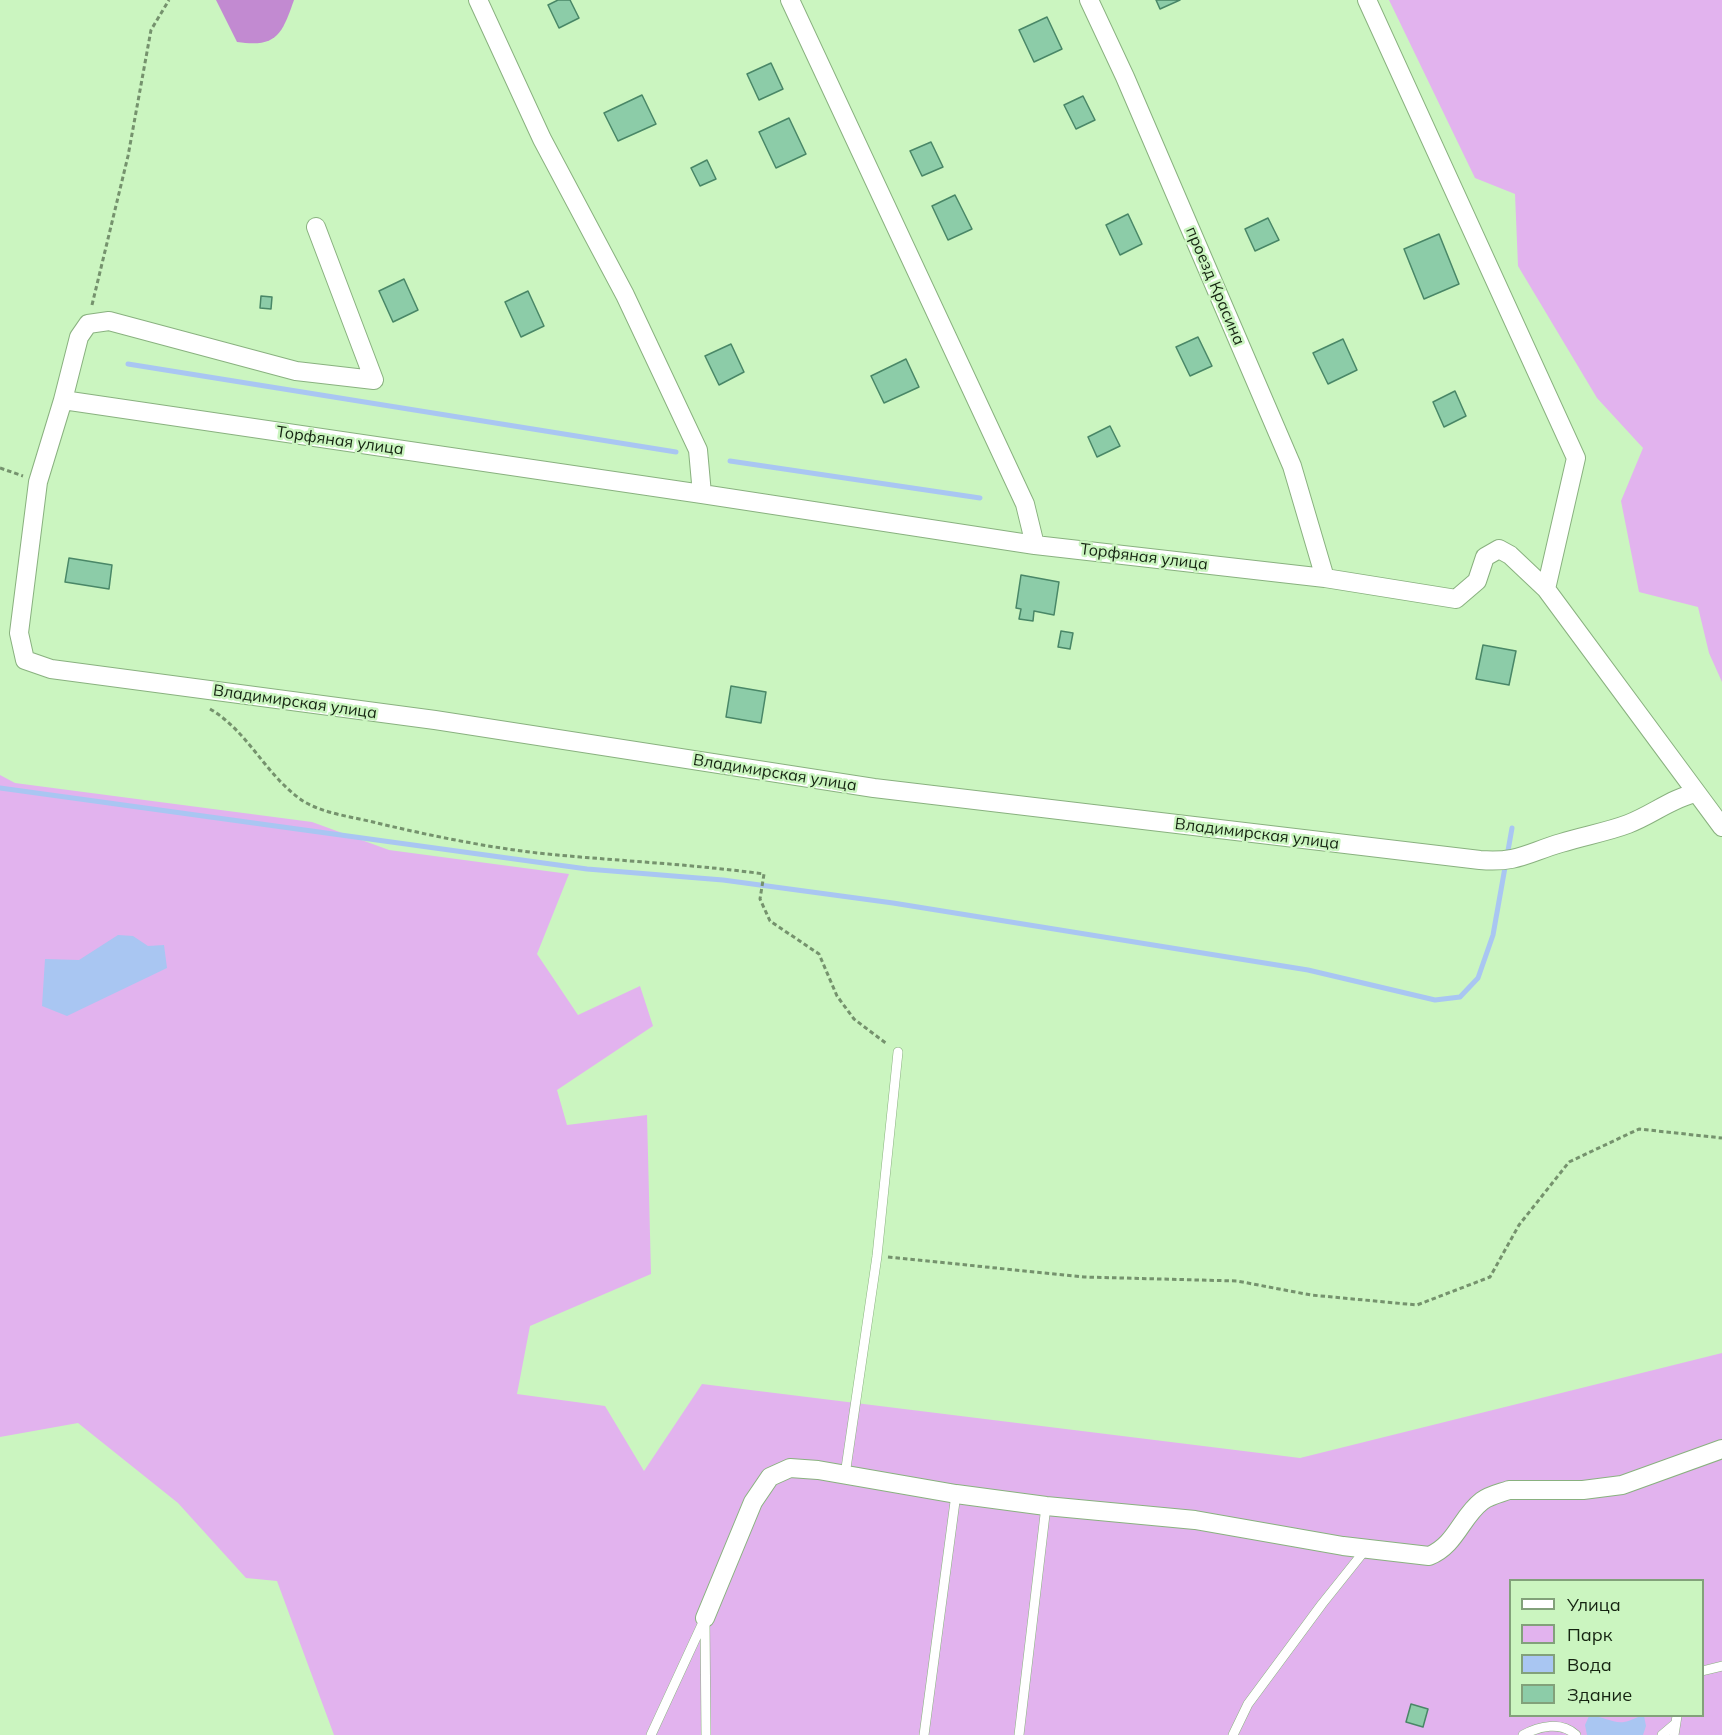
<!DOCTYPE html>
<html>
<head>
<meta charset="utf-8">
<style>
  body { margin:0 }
  #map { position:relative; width:1722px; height:1735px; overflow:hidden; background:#cbf5c0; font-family:Mulish,sans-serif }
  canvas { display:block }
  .legend { position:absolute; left:1509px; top:1579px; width:195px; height:138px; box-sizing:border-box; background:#cbf5c0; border:2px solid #82a17a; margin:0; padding:8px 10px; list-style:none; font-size:18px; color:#152411 }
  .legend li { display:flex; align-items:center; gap:12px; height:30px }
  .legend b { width:30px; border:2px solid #82a17a }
</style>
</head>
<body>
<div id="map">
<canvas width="1722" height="1735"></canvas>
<ul class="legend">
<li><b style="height:8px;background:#fff"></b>Улица</li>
<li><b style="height:16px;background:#e2b3ee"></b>Парк</li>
<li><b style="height:16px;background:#a9c6f2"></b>Вода</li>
<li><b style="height:16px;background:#8ccca8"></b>Здание</li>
</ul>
</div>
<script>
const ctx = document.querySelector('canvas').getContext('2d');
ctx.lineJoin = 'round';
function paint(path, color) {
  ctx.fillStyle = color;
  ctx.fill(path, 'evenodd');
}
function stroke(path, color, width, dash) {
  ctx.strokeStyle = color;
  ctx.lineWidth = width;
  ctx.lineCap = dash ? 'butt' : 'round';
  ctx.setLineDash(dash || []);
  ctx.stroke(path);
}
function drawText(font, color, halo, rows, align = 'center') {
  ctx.font = font + ' Mulish,sans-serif';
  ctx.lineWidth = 5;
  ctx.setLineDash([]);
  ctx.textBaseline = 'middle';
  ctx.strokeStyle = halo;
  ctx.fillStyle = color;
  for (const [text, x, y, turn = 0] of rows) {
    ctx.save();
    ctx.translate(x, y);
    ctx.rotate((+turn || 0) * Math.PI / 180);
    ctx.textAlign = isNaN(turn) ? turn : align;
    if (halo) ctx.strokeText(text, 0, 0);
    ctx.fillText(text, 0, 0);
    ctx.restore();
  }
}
const green = new Path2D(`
  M1389 0H1722V682L1709 653 1698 607 1639 592 1621 501 1643 448 1597 398 1518 266 1515 194 1475 178Z
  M0 775 15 783 312 822 389 850 569 874 537 954 578 1015 640 986 653 1026 557 1090 567 1125 647 1115 651 1274 530 1326 517 1394 605 1406 644 1471 702 1384 1300 1458 1722 1353V1735H334L277 1581 246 1578 178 1503 78 1423 0 1437ZM1510 1580H1702V1716H1510Z`);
const forest = new Path2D(`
  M216 0H294C282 34 277 48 237 42Z`);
const water = new Path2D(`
  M118 935 133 936 148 946 164 945 167 968 67 1016 42 1006 45 959 79 960Z
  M1589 1716C1602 1715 1613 1724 1624 1722 1631 1721 1637 1716 1644 1716L1646 1726 1643 1735H1587L1585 1725Z`);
const stream = new Path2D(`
  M128 364 676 452
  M730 461 980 498
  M0 788 587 869 723 880 893 903 1308 970 1435 1000 1460 997 1478 978 1493 935 1512 828`);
const building = new Path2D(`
  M558 0H570L579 18 559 28 548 5Z
  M1156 0H1180L1160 9Z
  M1047 17 1062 49 1034 62 1019 30Z
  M771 63 783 89 759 100 747 74Z
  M642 95 656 124 618 141 604 113Z
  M1083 96 1095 120 1076 129 1064 105Z
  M789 118 806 154 776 168 759 132Z
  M931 142 943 167 922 176 910 151Z
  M707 160 716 179 700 186 691 168Z
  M955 195 972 229 948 240 932 206Z
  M1128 214 1142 244 1120 255 1106 225Z
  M1268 218 1279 240 1255 251 1245 229Z
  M1439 234 1459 284 1424 299 1404 249Z
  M404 279 418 310 393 322 379 291Z
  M528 291 544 326 521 337 505 302Z
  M261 296 272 297 271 309 260 308Z
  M1198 337 1212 366 1190 376 1176 347Z
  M1343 339 1357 370 1328 384 1313 353Z
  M731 344 744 372 719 385 705 356Z
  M906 359 919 387 884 403 871 376Z
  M1455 391 1466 416 1444 427 1433 402Z
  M1110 426 1120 446 1097 457 1088 437Z
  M69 558 112 565 109 589 65 582Z
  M1021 575 1059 582 1054 615 1034 611 1033 621 1019 619 1021 609 1016 608Z
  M1061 631 1073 633 1070 649 1058 647Z
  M1483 645 1516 651 1509 685 1476 679Z
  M731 686 766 692 761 723 726 717Z
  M1411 1704 1428 1709 1423 1727 1406 1722Z`);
const path = new Path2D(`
  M92 305 128 156 151 30 169 0
  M0 468 23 476
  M210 709C248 731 266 776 303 801 324 814 354 817 377 823 432 836 490 848 547 854 619 861 691 864 764 874L760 899 770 921 819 954 837 996 854 1019 887 1044
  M888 1257 1084 1277 1237 1281 1311 1295 1417 1305 1490 1277 1519 1225 1569 1162 1639 1129 1722 1138`);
const service = new Path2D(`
  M845 1475 877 1256 898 1052
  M705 1620 706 1735
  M1702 1671 1722 1666
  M651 1735 705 1618
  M924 1735 956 1494
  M1019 1735 1046 1506
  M1233 1735 1248 1704 1322 1604 1366 1549
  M1523 1735C1539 1726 1561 1721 1576 1735
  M1662 1735 1675 1724
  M1674 1735 1677 1716`);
const minor = new Path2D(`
  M478 0 542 139 625 295 698 450 702 494 1035 545 1325 578 1456 599 1477 581 1485 557 1499 549 1510 555 1546 589 1722 827
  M790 0 1025 504 1035 545
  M1089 0 1125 77 1292 466 1325 578
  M1367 0 1576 458 1546 589
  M63 400 79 337 88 324 109 321 296 371 374 380 316 227
  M702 494 63 400 38 482 19 633 25 660 51 669 435 720 874 788 1480 860C1518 863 1527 853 1561 843 1583 836 1607 832 1628 824 1652 815 1672 798 1696 793
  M705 1618 753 1502 770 1477 790 1468 818 1470 956 1494 1046 1506 1195 1520 1343 1546 1429 1556C1456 1545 1461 1517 1482 1501 1490 1495 1501 1493 1509 1490H1583L1622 1485 1722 1449`);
const streetNames = [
  ["проезд Красина",1215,286,67],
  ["Торфяная улица",340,441,8],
  ["Торфяная улица",1144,557,7],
  ["Владимирская улица",295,702,8],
  ["Владимирская улица",775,773,9],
  ["Владимирская улица",1257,834,7]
];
paint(green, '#e2b3ee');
paint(forest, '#c28ad1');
paint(water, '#a9c6f2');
stroke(stream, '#a9c6f2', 5);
paint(building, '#8ccca8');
stroke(building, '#498767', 1.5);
stroke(service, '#89b17f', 10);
stroke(minor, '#89b17f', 20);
stroke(path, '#75926d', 3, [4.5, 3]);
stroke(service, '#fff', 9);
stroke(minor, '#fff', 18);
drawText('16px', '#152411', '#cbf5c0', streetNames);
</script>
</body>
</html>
